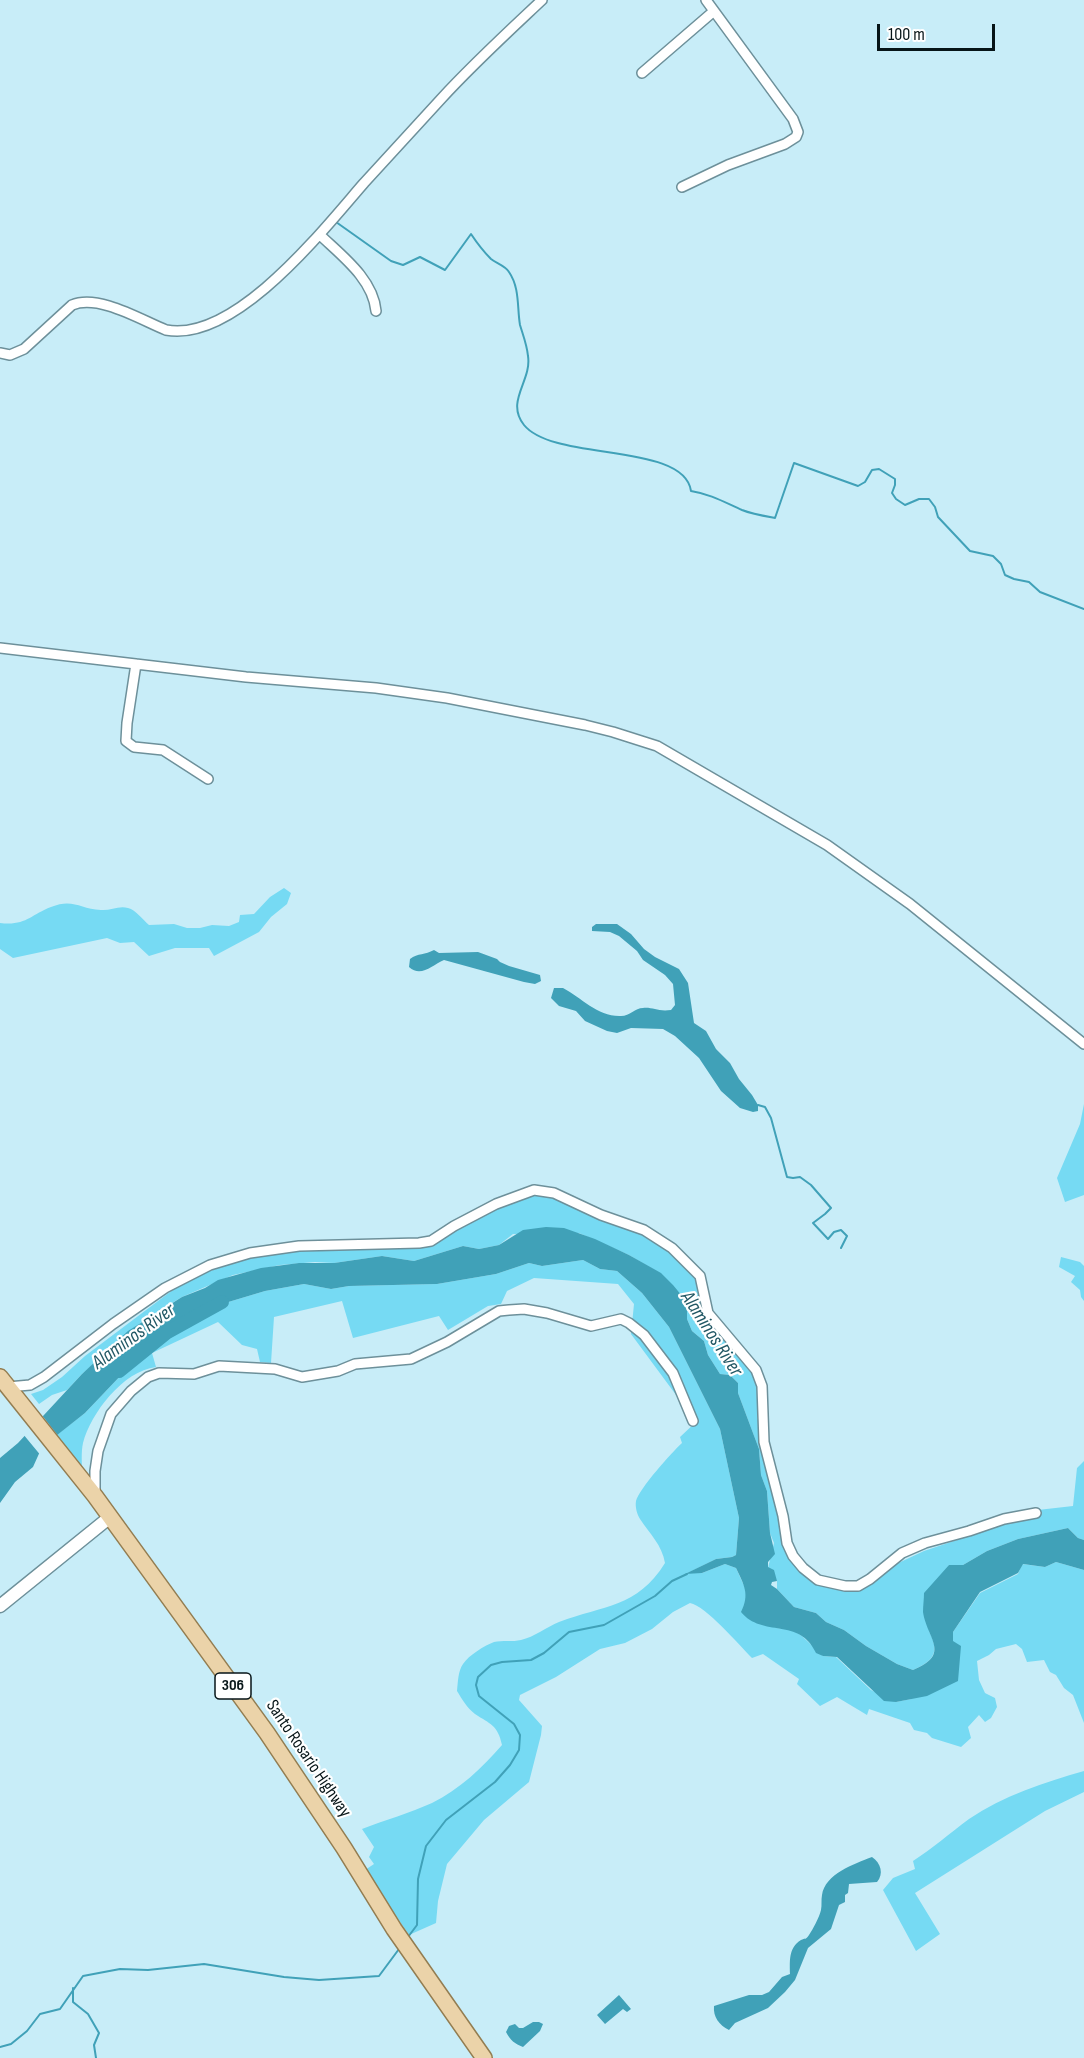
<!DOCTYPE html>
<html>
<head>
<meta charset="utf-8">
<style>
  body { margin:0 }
  #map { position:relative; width:1084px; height:2058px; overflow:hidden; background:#c8edf8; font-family:"Sofia Sans Condensed",sans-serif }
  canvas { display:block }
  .scale { position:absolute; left:877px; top:24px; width:118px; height:27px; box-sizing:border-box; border:3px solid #071518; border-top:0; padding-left:8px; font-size:18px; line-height:21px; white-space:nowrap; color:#071518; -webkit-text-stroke:4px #fff; paint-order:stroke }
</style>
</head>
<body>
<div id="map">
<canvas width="1084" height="2058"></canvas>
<div class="scale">100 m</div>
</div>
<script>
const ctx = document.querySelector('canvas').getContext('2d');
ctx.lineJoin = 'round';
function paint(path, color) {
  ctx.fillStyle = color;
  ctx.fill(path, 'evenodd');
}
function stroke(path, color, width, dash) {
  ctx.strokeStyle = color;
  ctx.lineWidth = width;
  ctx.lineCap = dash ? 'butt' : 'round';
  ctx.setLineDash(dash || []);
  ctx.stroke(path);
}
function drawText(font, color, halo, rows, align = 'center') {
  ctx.font = font + ' "Sofia Sans Condensed",sans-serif';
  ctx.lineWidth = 4.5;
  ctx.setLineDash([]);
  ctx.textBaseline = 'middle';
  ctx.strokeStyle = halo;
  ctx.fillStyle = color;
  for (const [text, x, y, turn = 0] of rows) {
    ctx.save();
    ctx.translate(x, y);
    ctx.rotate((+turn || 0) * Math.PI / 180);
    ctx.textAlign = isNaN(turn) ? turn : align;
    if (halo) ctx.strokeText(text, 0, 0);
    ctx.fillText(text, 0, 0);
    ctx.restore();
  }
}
const green = new Path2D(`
  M284 888 291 893 287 904 271 917 259 932 214 956 209 948H175L149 956 134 942 120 943 107 938 13 958 0 949V923C26 926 30 915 51 907 73 898 80 909 101 910 110 911 119 905 128 908 136 910 143 920 149 925L174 924 187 928H200L212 925 229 926 239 922 240 915 254 914 270 897Z
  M1084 1104V1195L1065 1202 1057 1178 1080 1124Z
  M544 1192 656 1239 696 1276 702 1305 752 1369 759 1390 757 1409 759 1432 782 1527 805 1572 845 1588 924 1551 1008 1523 1029 1511 1073 1506 1077 1468 1084 1461V1540L1078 1538 1068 1528 1018 1539 987 1551 963 1565H949L929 1631C940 1652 934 1661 913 1670L897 1664 866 1646 844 1630 826 1622 816 1613 794 1607 777 1589V1581L768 1568 774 1543 770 1533 767 1491 761 1475 759 1449 738 1393V1383L730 1375 720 1374 708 1355 704 1341 692 1331 687 1319V1302L661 1274 629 1255 579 1233 513 1234 499 1245 479 1249 463 1246 414 1261 382 1256 334 1263 315 1262 280 1265 233 1275 182 1297 145 1319 82 1374 67 1390 52 1395 39 1404 31 1394 43 1390 62 1377 85 1356 174 1289 207 1272 253 1257 297 1250 418 1245 525 1194Z
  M1061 1257 1080 1262 1084 1266V1301L1081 1297 1080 1290 1071 1282 1075 1276 1059 1267Z
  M583 1260 600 1269 617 1271 642 1293 669 1327 720 1429 739 1518 736 1555 732 1557 716 1559 688 1573H702L725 1564 736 1568 746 1590V1602L777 1628 793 1630 802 1636 823 1656 836 1657 871 1690 896 1702 911 1699 953 1641V1632L980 1593 1018 1574 1022 1564 1045 1567 1056 1562 1084 1570V1723L1073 1695 1064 1688 1056 1675 1050 1672 1044 1660 1027 1662 1022 1649 1016 1644 996 1649 989 1655 977 1661 979 1680 985 1693 995 1698 997 1707 991 1718 985 1722 979 1715 968 1727 971 1738 961 1747 932 1738 927 1733 914 1730 910 1723 869 1709 867 1715 837 1697 820 1706 797 1684 799 1679 763 1654 752 1658C739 1645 706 1606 690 1603L673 1612 652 1629 625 1643 600 1649 556 1677 520 1695 519 1700 542 1726 541 1735 529 1782 484 1820 447 1864 438 1901 436 1923 409 1935 365 1870 374 1864 369 1857 374 1847 362 1829C385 1820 410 1813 432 1803 460 1789 482 1768 502 1745 498 1725 490 1724 475 1714 467 1708 462 1699 457 1691 458 1682 458 1671 463 1664 469 1655 484 1646 494 1642 502 1640 513 1642 521 1640 534 1637 547 1627 559 1622 604 1605 637 1608 665 1563 662 1545 650 1534 640 1519 637 1514 635 1507 636 1501 639 1489 672 1452 682 1443L680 1437 696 1422 631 1334 634 1304 618 1284 534 1278 507 1291 501 1304 488 1306 448 1330 439 1316 353 1338 342 1301 274 1317 271 1363 260 1362 257 1349 242 1345 218 1322 152 1353 156 1367C123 1371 91 1413 83 1443 81 1452 82 1463 82 1472L54 1437 85 1413 125 1371 133 1357 149 1342 195 1315 215 1306 265 1291 304 1284 331 1289 349 1286 437 1284 496 1274 529 1263 542 1266Z
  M1084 1771V1792L1045 1811 915 1893 940 1934 916 1951 883 1890 893 1878 915 1869 913 1861C933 1848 950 1833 969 1819 1003 1796 1045 1782 1084 1771Z`);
const water = new Path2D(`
  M596 924H617L631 934 644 949 655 957 679 969 688 983 694 1023 706 1031 716 1049 730 1063 739 1079 752 1095 758 1105V1111L753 1112 740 1108 721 1091 699 1058 675 1036 663 1029 631 1028 617 1033 607 1031 585 1021 576 1011 559 1006 551 998 554 988H563C582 998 598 1017 621 1016 630 1016 635 1008 643 1008 653 1007 658 1012 671 1010L675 1005 673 984 665 975 643 960 637 951 619 936 610 932 592 931V927Z
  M434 950 439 953 478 952 497 959 500 962 509 966 540 975 541 981 535 984 524 982 444 960C432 965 421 978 409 967L410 959C418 953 425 955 434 950Z
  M546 1227 564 1228 595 1239 629 1255 661 1273 673 1285 687 1302V1319L692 1331 704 1341 708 1355 720 1374 730 1375 738 1383V1393L759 1449 761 1475 767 1491 770 1533 775 1554 768 1562V1567L774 1570 777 1581 772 1582 771 1585 777 1589 794 1607 816 1613 826 1622 844 1630 866 1646 897 1664 913 1670C952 1654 927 1639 923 1612 923 1606 924 1599 924 1593L949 1565H963L987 1551 1018 1539 1068 1528 1078 1538 1084 1540V1570L1056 1562 1045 1567 1023 1564 1018 1573 980 1592 953 1632V1641L961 1646 958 1681 927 1696 896 1702 884 1701 837 1657 823 1656 816 1653C800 1617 762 1638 741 1612 750 1594 744 1585 736 1568L725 1564 702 1573 685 1574 716 1559 732 1557 736 1555 739 1518 720 1429 669 1327 642 1293 617 1271 600 1269 583 1260 542 1266 529 1263 496 1274 437 1284 349 1286 331 1289 304 1284 265 1291 215 1306 194 1315 149 1342 133 1357 125 1371 85 1413 42 1447 33 1467 15 1482 0 1503V1458L18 1443 82 1374 128 1331 182 1297 205 1288 218 1280 261 1268 299 1263H334L382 1256 414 1261 463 1246 479 1249 499 1245 523 1230Z
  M872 1857C881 1863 884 1874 877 1882L849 1884 848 1893 845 1895V1902L839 1905 831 1929 808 1948 795 1980 785 1992 768 2008 735 2023 729 2030C719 2025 713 2017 714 2006L749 1995H762L769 1992 782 1977 790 1974C790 1962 788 1948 801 1940 805 1938 806 1940 809 1935 813 1929 819 1918 821 1910 822 1905 821 1900 822 1895 825 1874 854 1864 872 1857Z
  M619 1995 631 2009 627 2012 623 2009 605 2024 597 2015Z
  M533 2022H539L543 2024 540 2031 523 2047C515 2044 510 2040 506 2032L509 2026 515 2024 519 2028H523Z`);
const pier = new Path2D(`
  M41 1414 59 1437 44 1449 42 1457 23 1434Z`);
const stream = new Path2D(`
  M336 222 391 261 403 265 420 257 445 270 471 234C477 243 483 251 491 259 496 263 506 266 509 272 520 288 517 308 520 325 523 335 527 345 528 356 532 381 505 401 524 425 554 462 684 442 691 491 710 494 724 502 742 510 752 514 764 516 775 518L794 463 858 486 865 482 872 470 879 469 895 479V485L892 493 896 499 905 505 919 499H929L935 507 938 517 970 551 993 556 1001 564 1005 575 1014 579 1029 582 1040 592 1084 609
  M758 1105 765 1107 771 1118 787 1177 793 1178 800 1177 811 1185 831 1208 825 1214 813 1223 828 1239 834 1232 841 1230 847 1236 841 1248
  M408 1937 417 1925 418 1879 426 1846 446 1820 495 1782 510 1765 519 1750 520 1735 514 1724 479 1696 476 1685 478 1677 491 1665 502 1662 531 1660 544 1653 569 1632 604 1625 655 1596 672 1581 687 1574
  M73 1988V2002L88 2014 99 2033 94 2045 96 2058
  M0 2047 11 2044 27 2031 40 2014 60 2009 83 1976 120 1969 148 1970 204 1964 284 1977 319 1980 379 1976 399 1949`);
const river = new Path2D(`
  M119 1371 166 1333 222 1302`);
const minor = new Path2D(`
  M642 73 714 11
  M682 187 728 165 785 144 796 137 798 132 793 119 706 0
  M320 235C342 256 373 279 376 311
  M0 353 10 355 24 349 72 305C99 294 141 320 166 330 235 343 323 230 364 183 390 155 415 127 441 99 473 64 508 32 542 0
  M0 648 246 677 376 688 447 698 585 725 613 732 657 746 827 845 910 904 1084 1044
  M136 664 127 723 126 741 134 747 163 750 208 779
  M8 1387 30 1385 44 1377 113 1324 165 1288 210 1265 250 1253 299 1246 419 1243 431 1241 454 1226 496 1204 534 1190 554 1193 601 1215 644 1230 672 1248 700 1276 708 1313 756 1370 762 1386 764 1442 783 1516 787 1543 793 1556 803 1568 818 1580 845 1586H858L870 1579 902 1553 925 1543 969 1531 1004 1519 1036 1513
  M95 1494V1471L98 1451 111 1414 131 1391 148 1377 159 1373 194 1374 219 1366 275 1369 302 1377 338 1371 355 1364 411 1359 447 1342 499 1311 509 1310 524 1309 547 1313 591 1326 621 1319 629 1323 644 1335 673 1373 693 1421`);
const tertiary = new Path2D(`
  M0 1606 110 1517`);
const primary = new Path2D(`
  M0 1377 95 1496 267 1733 344 1848 394 1929 484 2058`);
const shields = [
  [233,1686,36]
];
const shieldNames = [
  ["306",233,1686]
];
const streetNames = [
  ["Santo Rosario Highway",308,1759,56]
];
const waterNames = [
  ["Alaminos River",711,1334,57],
  ["Alaminos River",134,1337,-36]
];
paint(green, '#76daf3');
paint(water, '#40a1b8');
paint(pier, '#c8edf8');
stroke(stream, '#40a1b8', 2);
stroke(river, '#40a1b8', 14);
stroke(minor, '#6d909a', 12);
stroke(tertiary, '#6d909a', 15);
stroke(primary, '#937d51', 18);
stroke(minor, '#fff', 9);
stroke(tertiary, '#fff', 12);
stroke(primary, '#ebd3a9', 15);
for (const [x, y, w] of shields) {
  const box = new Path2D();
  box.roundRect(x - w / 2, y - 13, w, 26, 4.5);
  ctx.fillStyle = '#fff';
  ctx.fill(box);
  stroke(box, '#071518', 1.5);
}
drawText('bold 16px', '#071518', null, shieldNames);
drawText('18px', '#071518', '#fff', streetNames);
drawText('italic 20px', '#225865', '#fff', waterNames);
</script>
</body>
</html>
